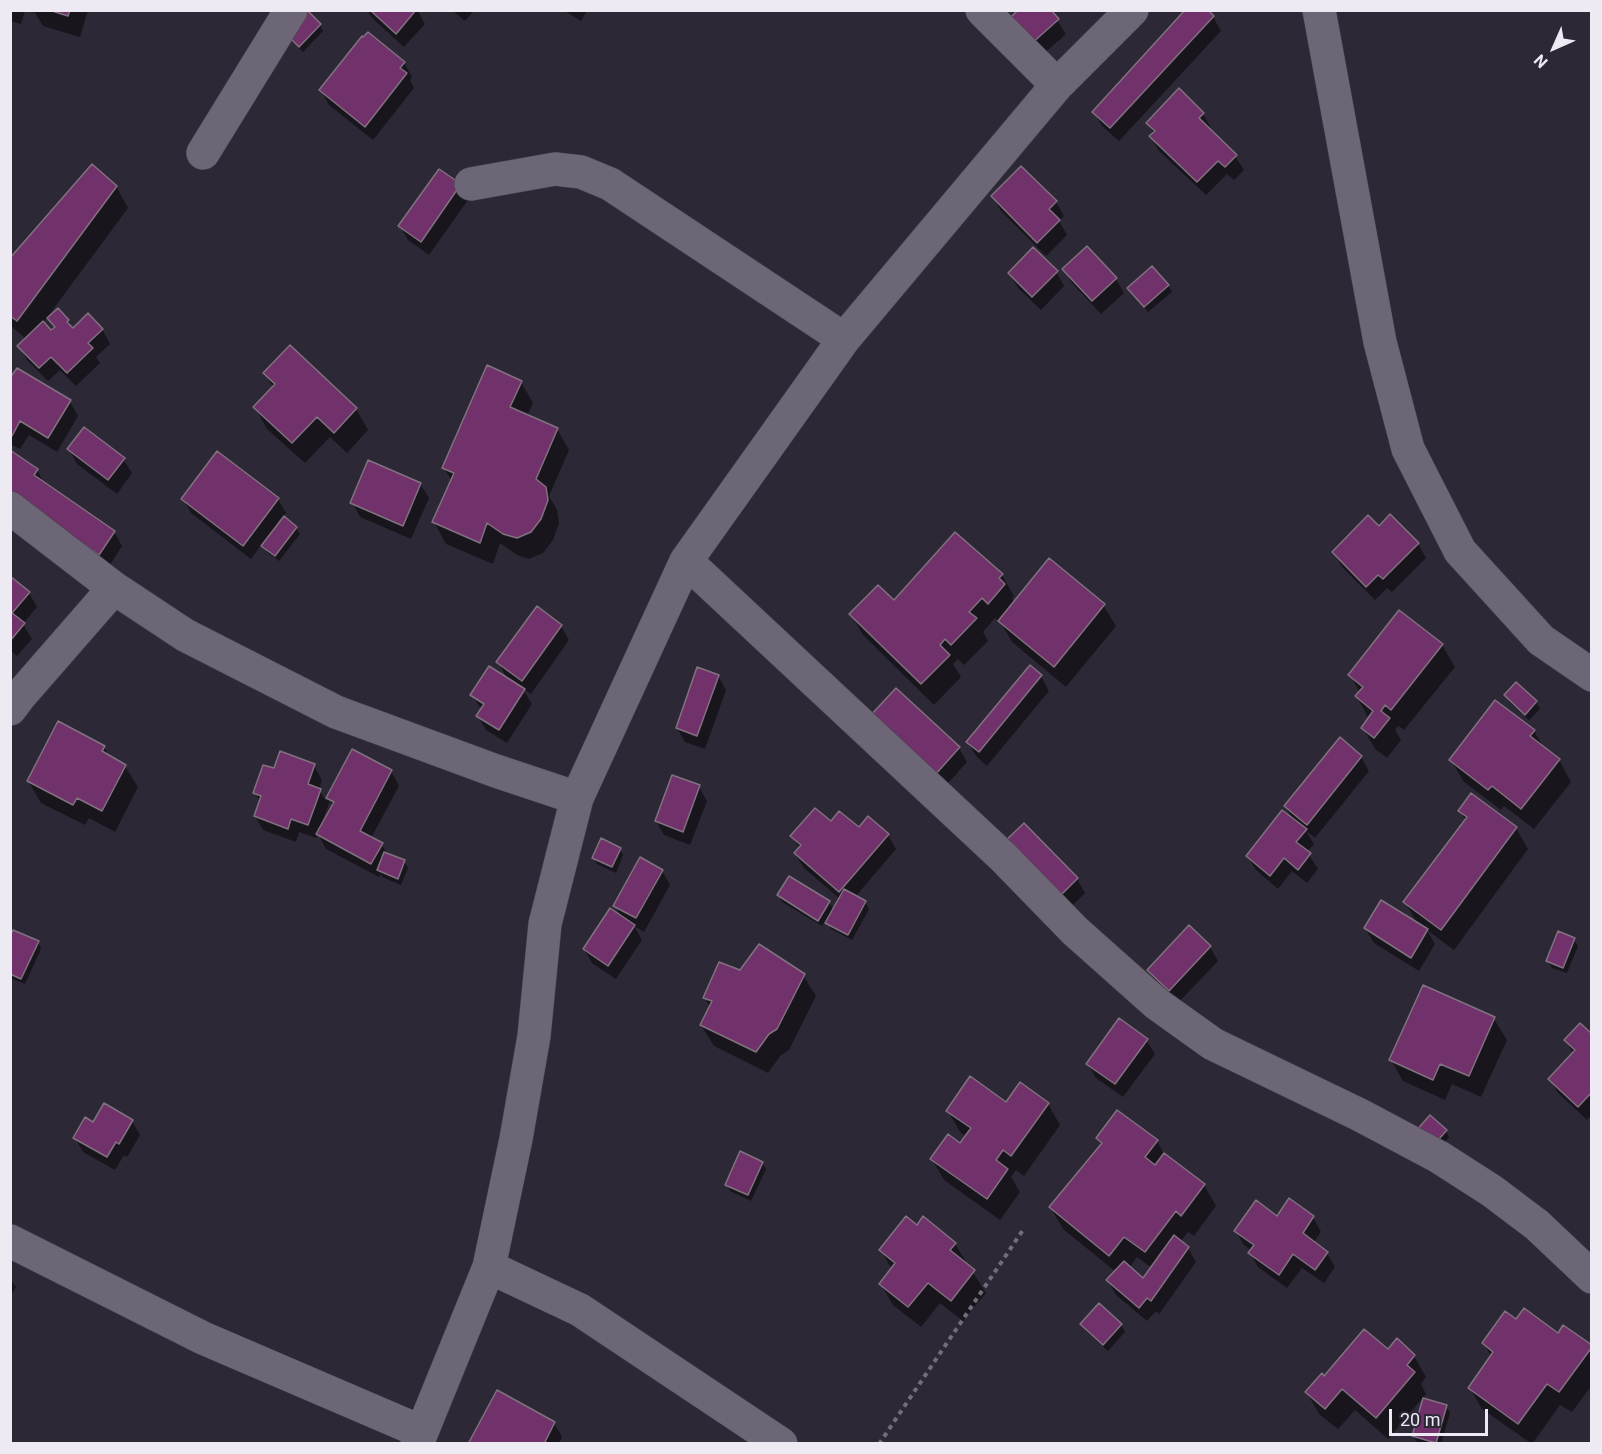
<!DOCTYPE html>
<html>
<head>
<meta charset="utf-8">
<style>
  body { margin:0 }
  #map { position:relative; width:1602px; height:1454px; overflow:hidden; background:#2d2836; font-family:Roboto,sans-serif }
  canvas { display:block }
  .frame { position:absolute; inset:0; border:12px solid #edeaf3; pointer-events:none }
  .north { position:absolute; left:1524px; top:18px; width:60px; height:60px; -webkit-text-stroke:4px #2d2836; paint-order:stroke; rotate:225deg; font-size:16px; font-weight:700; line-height:24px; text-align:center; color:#edeaf3 }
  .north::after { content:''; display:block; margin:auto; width:21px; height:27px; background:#edeaf3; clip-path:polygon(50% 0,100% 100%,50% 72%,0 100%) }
  .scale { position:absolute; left:1389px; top:1409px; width:99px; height:27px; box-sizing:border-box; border:3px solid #edeaf3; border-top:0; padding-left:8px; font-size:18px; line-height:21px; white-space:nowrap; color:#edeaf3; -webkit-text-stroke:4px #2d2836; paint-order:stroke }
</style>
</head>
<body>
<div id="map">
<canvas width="1602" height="1454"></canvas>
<div class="frame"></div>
<div class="north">N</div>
<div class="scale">20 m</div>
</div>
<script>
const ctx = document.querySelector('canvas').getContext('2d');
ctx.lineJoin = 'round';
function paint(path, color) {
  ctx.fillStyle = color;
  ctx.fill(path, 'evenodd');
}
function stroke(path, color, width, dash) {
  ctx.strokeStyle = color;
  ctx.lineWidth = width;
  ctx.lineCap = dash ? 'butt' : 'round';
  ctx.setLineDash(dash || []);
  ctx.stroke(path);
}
const shadow = new Path2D(`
  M10 10H88L80 37 43 26 35 13 25 11 21 24 10 21Z
  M367 10H417L425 24 404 47 372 18Z
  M452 10H472L473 12 465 21Z
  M563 10H587L581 21Z
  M1213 17 1221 31 1119 141 1102 126 1094 112Z
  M1057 20 1066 34 1040 57 1018 34Z
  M320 25 323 31 303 52 290 39Z
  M368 34 404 63 412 77 410 80 414 88 373 140 329 105 321 90Z
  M1203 114 1211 128 1209 130 1235 156 1244 170 1234 180 1227 174 1206 195 1159 151 1151 137 1154 134 1148 123Z
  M439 171 468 200 429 255 408 240 400 226Z
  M116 186 128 208 43 323 51 332 55 329 49 319 68 320 74 330 102 329 110 344 96 357 100 363 76 386 60 370 48 381 27 360 19 346 26 339 10 325V261Z
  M993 197 1056 202 1064 216 1059 221 1067 235 1046 256 1001 211Z
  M1087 248 1116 279 1124 293 1101 314 1072 283 1064 269Z
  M1056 272 1064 286 1041 310 1018 288 1010 273Z
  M1168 285 1172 292 1148 312 1129 288Z
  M265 373 356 409 368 430 347 453 330 437 305 463 267 429 255 407 273 387Z
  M10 381 70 402 78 416 57 452 29 435 20 449 10 444Z
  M521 382 533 403 527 416 557 429 569 450 549 496 557 510 559 523 553 540 543 553 529 559 517 555 500 543 493 564 446 544 434 522 452 481 444 468Z
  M69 449 123 459 132 473 117 494 77 464Z
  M37 470 45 485 114 532 122 546 108 568 10 502Z
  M420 484 429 498 411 539 360 517 352 502Z
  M183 499H278L286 513 283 517 296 528 300 534 279 561 267 552 262 544 251 559 191 513Z
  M1379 528 1418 544 1426 558 1392 592 1387 588 1375 600 1342 567 1334 553Z
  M1002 575 1014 596 1012 598 1014 603 1103 605 1116 626 1066 687 1012 642 1001 623 995 618 983 632 988 641 964 665 958 659 953 664 961 677 934 705 863 635 851 614Z
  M10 578 29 593 37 607 23 624 32 639 17 656 10 650Z
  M1400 612 1442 645 1455 667 1404 730 1398 726 1395 730 1401 740 1387 758 1375 749 1363 728 1369 719 1357 697 1360 693 1350 675Z
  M561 626 569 640 531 694 523 689 532 704 507 743 486 730 478 716 482 710 472 695 508 680 498 662Z
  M1030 667 1041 676 1049 691 987 766 976 756 968 742Z
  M718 676 726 690 705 749 685 742 677 728Z
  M1516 684 1536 702 1540 709 1529 720 1509 702 1505 695Z
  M896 690 959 748 967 762 942 790Z
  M1534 731 1545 750 1559 760 1571 782 1534 829 1504 806 1501 810 1463 781 1451 760Z
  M104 747 110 757 125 766 138 787 115 832 89 818 85 825 41 803 28 781Z
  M353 751 391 771 399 786 371 838 381 844 388 855 404 862 408 868 401 885 382 877 381 874 379 877 326 849 318 834 316 838 299 832 296 842 263 830 255 816 260 802 255 793 275 770 314 766 322 780 319 790 326 801ZM330 801 333 807 323 825H321Z
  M1361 757 1369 771 1315 838 1306 831 1314 844 1307 852 1318 869 1307 883 1292 871 1278 889 1256 870 1247 856 1294 820 1285 806Z
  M699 787 707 801 690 845 664 835 656 821Z
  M1460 811 1516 828 1528 849 1454 950 1427 930 1435 944 1419 971 1374 943 1365 928 1418 925 1405 902 1466 821Z
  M831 823 888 835 896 849 855 897 865 902 869 909 852 940 831 929 826 920 822 926 782 902 778 895 829 902 834 910 840 899 804 868 795 854 800 849 792 836Z
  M1024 825 1077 879 1085 893 1065 913Z
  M620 849 623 855 616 873 597 864 594 858Z
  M662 871 670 885 644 932 634 926 642 940 616 979 593 964 584 950 622 918 615 906Z
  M1189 927 1210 947 1218 961 1177 1004 1157 984 1149 970Z
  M10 940 38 942 41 949 25 984 10 978Z
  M1574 940 1578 946 1567 973 1552 968 1548 961Z
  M741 972 803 975 816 996 789 1050 781 1055 768 1073 714 1046 701 1025 710 1008 705 998Z
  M1424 987 1494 1019 1507 1040 1481 1097 1452 1084 1445 1100 1403 1081 1391 1060Z
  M1592 1036V1120L1589 1117 1587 1120 1558 1093 1550 1079 1574 1054 1566 1041Z
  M1146 1040 1155 1054 1123 1097 1096 1078 1088 1064Z
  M1007 1104H1048L1060 1125 1024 1176 1016 1170 1011 1177 1020 1192 1000 1220 944 1180 932 1159 961 1145 967 1137 960 1132 948 1111Z
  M132 1121 140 1135 127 1157 124 1155 115 1170 83 1152 75 1138 94 1124Z
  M1446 1131 1449 1137 1436 1152 1421 1139Z
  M1098 1138 1157 1141 1165 1156 1204 1185 1216 1206 1194 1236 1188 1232 1180 1242 1188 1248 1196 1262 1159 1314 1156 1311 1147 1321 1116 1295 1108 1281 1116 1272 1063 1229 1051 1208 1102 1145ZM1137 1257 1152 1268 1143 1280 1129 1268Z
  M762 1163 766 1169 751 1201 730 1191 727 1185Z
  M1290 1201 1313 1217 1321 1232 1313 1243 1327 1253 1335 1267 1324 1283 1302 1268 1287 1288 1258 1267 1250 1253 1252 1251 1244 1245 1236 1231 1277 1218Z
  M955 1244 986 1293 963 1321 940 1303 921 1327 893 1305 881 1284 892 1270 881 1250Z
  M10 1279 16 1287 10 1297Z
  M1516 1321 1591 1346 1592 1385 1572 1412 1560 1405 1532 1444 1482 1409 1470 1388 1491 1357 1484 1343Z
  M1082 1325H1121L1125 1332 1108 1351 1086 1331Z
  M1388 1351 1414 1356 1426 1377 1421 1384 1426 1394 1388 1439 1355 1410 1338 1429 1319 1414 1307 1393 1324 1378Z
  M1446 1406 1450 1413 1441 1444 1417 1442 1413 1436Z
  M554 1423 562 1437 559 1444H470Z`);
const building = new Path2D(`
  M49 10H70L68 16Z
  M307 10 321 24 299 47 284 32Z
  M370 10H416L396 34Z
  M1018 10H1051L1059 19 1031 44 1008 20Z
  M1185 10H1208L1214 16 1110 128 1092 112Z
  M368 32 405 62 400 68 407 73 365 127 319 90 362 36 363 37Z
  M1179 88 1204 113 1199 118 1237 155 1225 167 1218 161 1197 182 1149 136 1155 131 1146 123Z
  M92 164 117 186 17 321 10 316V258Z
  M1021 166 1057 201 1049 209 1060 220 1037 243 991 196Z
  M439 169 461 184 421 242 398 226Z
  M1087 246 1117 278 1092 301 1062 269Z
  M1033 247 1058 271 1032 297 1008 273Z
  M1152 266 1169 285 1144 307 1127 288Z
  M58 308 69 320 67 322 73 328 88 313 103 329 88 343 93 348 67 373 51 357 39 368 17 346 43 321 51 330 55 327 47 318Z
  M290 345 357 408 334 433 317 417 292 443 253 407 275 384 263 373Z
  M487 365 522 381 510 407 558 428 536 479 546 487 548 500 541 519 531 532 517 538 503 534 487 523 480 543 432 522 454 473 442 468Z
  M17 368 71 400 48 438 20 421 12 436 10 435V378Z
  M84 427 125 458 108 480 67 449Z
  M10 450 38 469 34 475 115 531 99 555 10 494Z
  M217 451 279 498 243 546 181 499Z
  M368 460 421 483 403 526 350 503Z
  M1390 514 1419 543 1383 579 1378 575 1366 587 1332 552 1368 515 1379 526Z
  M284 516 297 527 275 556 261 546Z
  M955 532 1003 574 999 578 1005 584 988 604 982 598 969 612 977 618 951 645 945 639 940 645 950 655 921 684 849 614 878 585 894 600Z
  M1049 558 1105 604 1054 667 998 621Z
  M10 576 30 592 12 613 25 623 10 641Z
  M537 606 562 625 522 681 496 662Z
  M1399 610 1443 644 1391 710 1385 705 1381 711 1390 718 1374 738 1361 728 1373 711 1355 696 1363 687 1348 675Z
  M1030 665 1042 675 979 752 966 742Z
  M489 666 525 689 499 730 476 716 484 704 470 695Z
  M697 667 719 675 697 736 676 728Z
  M1516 682 1537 701 1525 715 1504 695Z
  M896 688 960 747 934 776 869 717Z
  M1495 700 1535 730 1530 736 1560 759 1521 809 1492 786 1488 790 1449 760Z
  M58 721 105 746 102 751 126 765 102 811 77 798 73 805 27 781Z
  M1340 737 1362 756 1307 825 1284 806Z
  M352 749 392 770 360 831 383 843 371 864 316 834 334 802 326 798Z
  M280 751 315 764 308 784 321 789 308 825 291 819 288 829 254 816 261 796 253 793 263 765 274 768Z
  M672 775 700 785 683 832 655 821Z
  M1471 793 1517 827 1441 930 1403 902 1467 817 1458 811Z
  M815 808 831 821 839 811 859 827 868 816 889 834 839 892 794 853 801 845 790 836Z
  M1282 810 1307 829 1296 842 1311 853 1298 870 1284 858 1270 876 1246 856Z
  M1024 823 1078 878 1056 900 1002 844Z
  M601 838 621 848 612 867 592 858Z
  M384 852 405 860 398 879 377 870Z
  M640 857 663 870 636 918 613 906Z
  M789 876 830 901 818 921 777 895Z
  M844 889 866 901 848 935 825 923Z
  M1381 900 1428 929 1411 958 1364 928Z
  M610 908 635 925 608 966 583 949Z
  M1189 925 1211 946 1169 991 1147 970Z
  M13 930 39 941 21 979 10 974V936Z
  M1558 931 1575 938 1563 968 1546 961Z
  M759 944 805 974 777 1029 769 1034 756 1052 700 1025 712 1001 703 998 719 962 740 970Z
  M1423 985 1495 1017 1469 1076 1440 1064 1433 1080 1389 1060Z
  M1119 1018 1148 1039 1115 1084 1086 1064Z
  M1580 1023 1592 1034V1092L1578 1107 1548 1079 1575 1050 1564 1040Z
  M970 1076 1006 1102 1020 1082 1049 1103 1011 1156 1003 1150 996 1160 1008 1169 987 1199 930 1159 948 1134 960 1143 971 1128 946 1111Z
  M104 1103 133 1120 119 1144 116 1142 107 1157 73 1138 85 1117 93 1122Z
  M1117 1110 1158 1140 1145 1157 1155 1165 1164 1153 1205 1184 1181 1216 1176 1211 1145 1252 1124 1237 1109 1256 1049 1207 1102 1143 1096 1138Z
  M1430 1115 1447 1130 1432 1147 1415 1132Z
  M740 1151 763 1162 748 1195 725 1185Z
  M1289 1198 1314 1216 1303 1233 1328 1252 1315 1270 1293 1254 1279 1275 1248 1253 1254 1245 1234 1231 1256 1200 1277 1216Z
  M906 1216 917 1225 923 1216 956 1243 950 1250 975 1270 951 1301 928 1283 908 1307 879 1284 895 1263 879 1250Z
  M1174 1235 1189 1247 1151 1301 1147 1298 1139 1308 1106 1280 1124 1261 1143 1278Z
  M1099 1303 1122 1324 1103 1345 1080 1324Z
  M1524 1308 1558 1333 1563 1325 1592 1345V1347L1559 1392 1547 1384 1518 1424 1468 1388 1493 1352 1482 1343 1505 1311 1516 1319Z
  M1364 1329 1388 1349 1397 1338 1415 1355 1407 1365 1415 1372 1376 1418 1342 1389 1325 1409 1305 1392 1322 1373 1324 1376Z
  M497 1390 555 1422 544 1444H468Z
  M1423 1398 1447 1405 1436 1443 1412 1436Z`);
const path = new Path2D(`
  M879 1444 1023 1230`);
const street = new Path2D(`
  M982 10 1057 85
  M1319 10 1380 342 1408 449 1460 551 1541 640 1592 675
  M203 153 291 10
  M471 184 555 169 581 172 610 184 844 339
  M10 508 114 588 185 635 336 712 496 771 577 798
  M686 561 1003 857 1075 931 1157 1004 1213 1044 1360 1115 1439 1157 1492 1191 1537 1225 1592 1277
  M10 709 19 697 114 588
  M10 1241 203 1338 422 1432
  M489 1267 580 1310 781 1444
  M417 1444 489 1267 516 1139 534 1036 545 924 577 798 686 561 844 339 1057 85 1132 10`);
paint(shadow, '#0007');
paint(building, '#71316b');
stroke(building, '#81727f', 1.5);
stroke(street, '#4a4550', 34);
stroke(path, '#716d79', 4, [4.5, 4.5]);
stroke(street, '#6c6676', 33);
</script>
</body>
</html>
